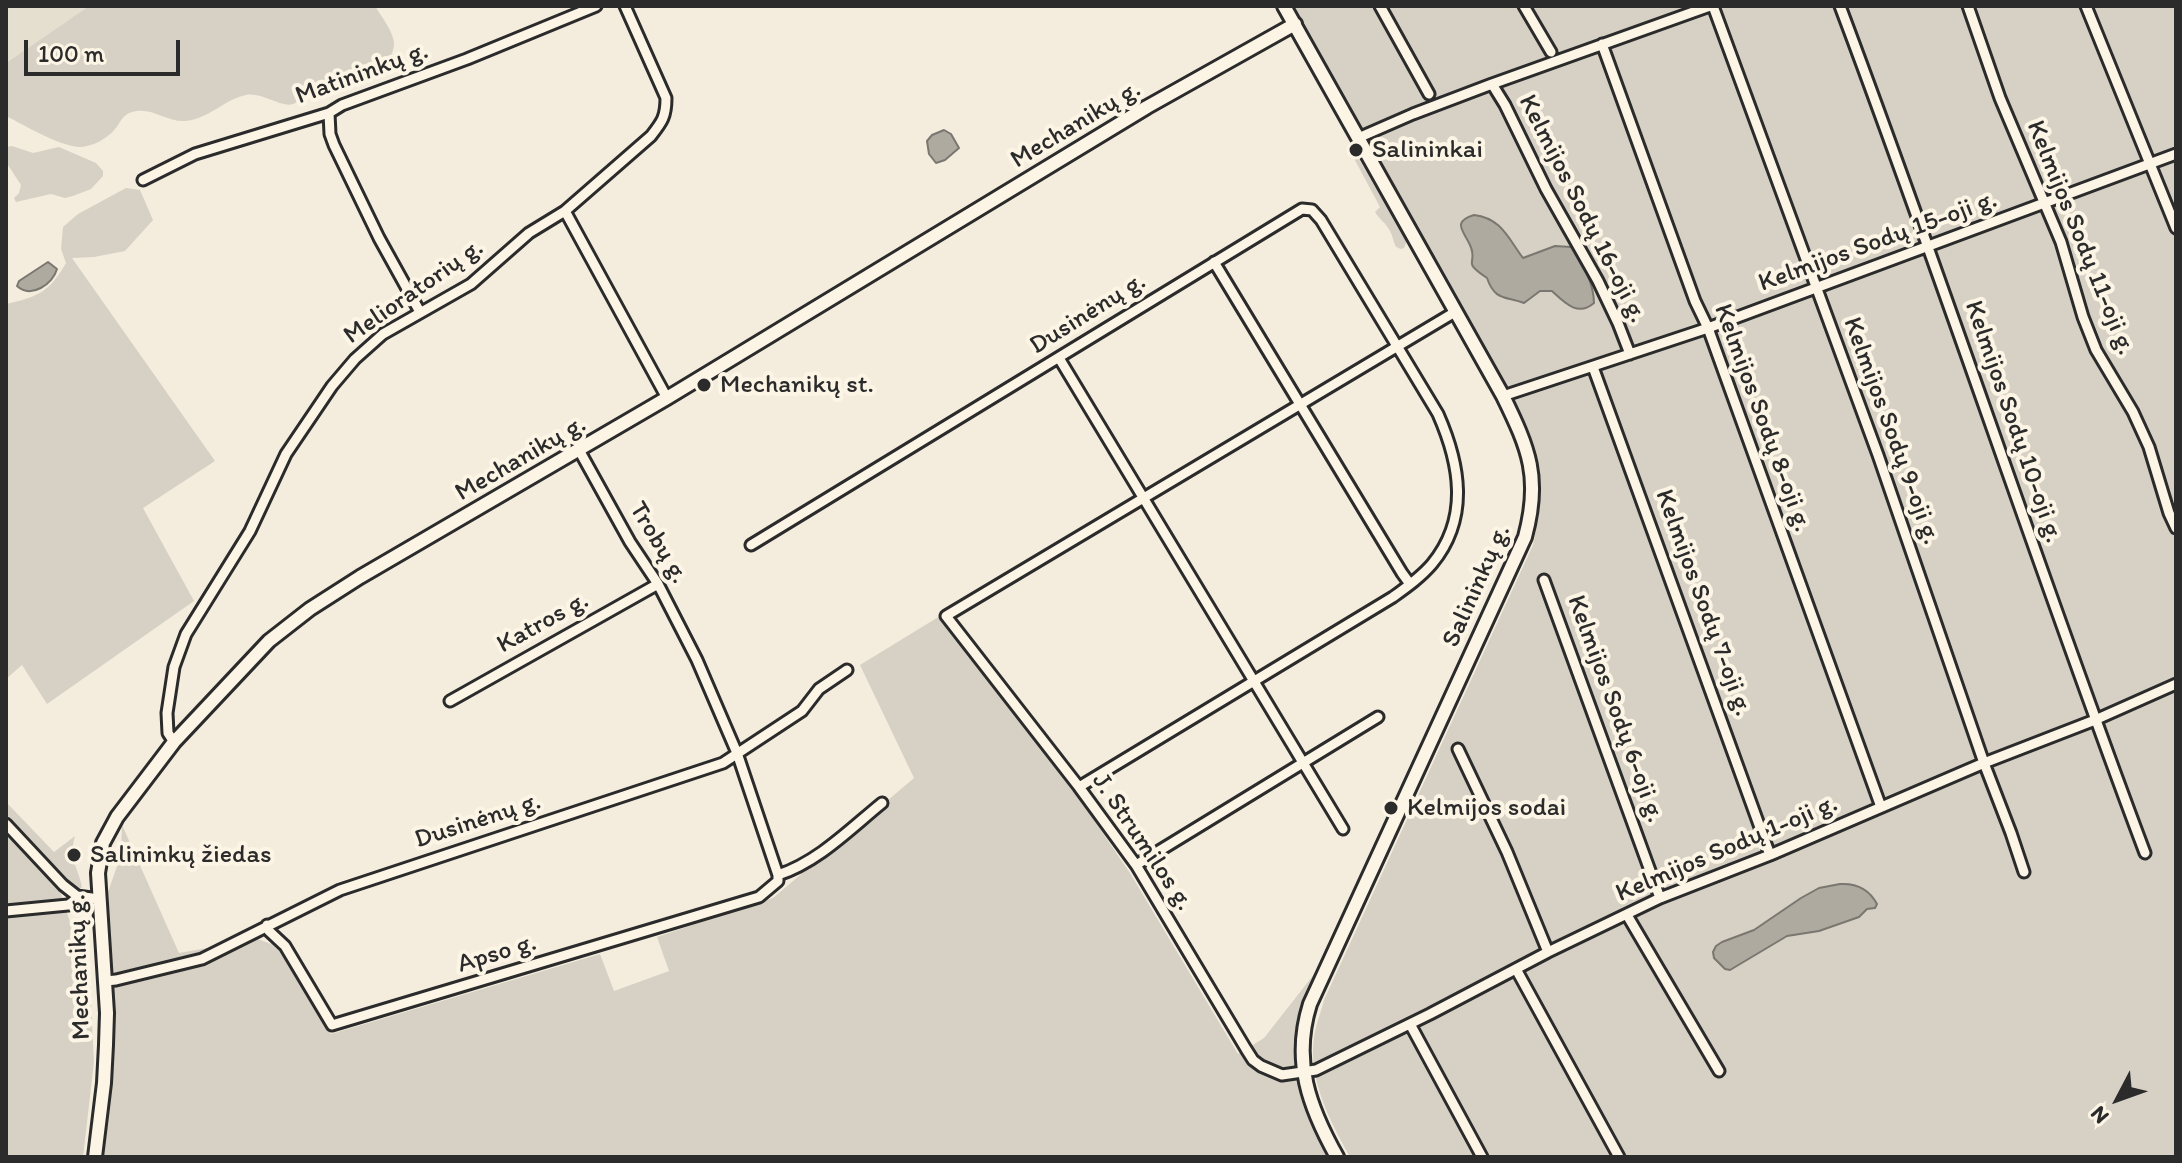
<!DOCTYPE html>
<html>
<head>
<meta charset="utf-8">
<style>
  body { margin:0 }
  #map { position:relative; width:2182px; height:1163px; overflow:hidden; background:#f4edde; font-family:Itim,sans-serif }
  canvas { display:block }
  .frame { position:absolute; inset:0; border:8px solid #2b2b2b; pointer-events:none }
  .north { position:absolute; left:2078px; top:1059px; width:80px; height:80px; -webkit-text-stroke:6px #fcf5e5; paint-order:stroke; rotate:229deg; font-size:22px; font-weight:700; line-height:32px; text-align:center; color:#2b2b2b }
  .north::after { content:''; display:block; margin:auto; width:28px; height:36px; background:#2b2b2b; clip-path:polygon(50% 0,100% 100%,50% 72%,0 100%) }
  .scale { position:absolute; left:24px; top:40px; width:156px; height:36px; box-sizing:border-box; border:4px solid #2b2b2b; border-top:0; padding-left:10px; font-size:24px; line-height:28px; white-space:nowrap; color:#2b2b2b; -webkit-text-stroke:6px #fcf5e5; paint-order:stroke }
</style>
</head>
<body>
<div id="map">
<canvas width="2182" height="1163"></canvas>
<div class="frame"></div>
<div class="north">N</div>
<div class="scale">100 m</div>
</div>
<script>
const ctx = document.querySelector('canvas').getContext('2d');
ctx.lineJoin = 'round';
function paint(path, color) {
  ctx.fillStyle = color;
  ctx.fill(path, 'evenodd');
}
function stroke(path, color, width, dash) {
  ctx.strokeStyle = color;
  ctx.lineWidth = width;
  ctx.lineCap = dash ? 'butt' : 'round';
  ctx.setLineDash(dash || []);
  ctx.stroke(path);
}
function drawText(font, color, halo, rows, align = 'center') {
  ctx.font = font + ' Itim,sans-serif';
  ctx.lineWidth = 8;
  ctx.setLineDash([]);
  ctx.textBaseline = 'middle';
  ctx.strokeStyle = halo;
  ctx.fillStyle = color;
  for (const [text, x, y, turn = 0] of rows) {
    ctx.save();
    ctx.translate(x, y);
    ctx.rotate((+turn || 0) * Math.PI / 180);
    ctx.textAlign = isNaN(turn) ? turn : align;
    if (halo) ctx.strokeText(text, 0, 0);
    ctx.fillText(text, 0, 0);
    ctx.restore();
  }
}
const built = new Path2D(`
  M6 6H89L6 63Z`);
const green = new Path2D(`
  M89 6H375C381 16 390 27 393 38 399 55 376 79 359 81 349 83 340 78 329 81 316 85 306 100 293 104 280 108 263 92 246 95 225 99 207 120 185 121 166 122 151 106 132 112 122 115 121 122 115 129 107 139 92 147 79 147 57 145 26 126 6 116V63Z
  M1294 6H2176V1157H1350C1330 1121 1308 1080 1314 1037 1316 1024 1321 1012 1324 1000L1533 545C1541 509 1544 472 1531 437 1527 425 1520 414 1514 402Z
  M12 146 33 153 59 147 96 163 103 171V176L91 189 73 196 65 198 51 194 16 202 14 198 19 193 21 185 6 162V147Z
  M1349 149 1357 156 1407 241 1404 248 1401 249 1396 247C1393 242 1393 236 1390 231 1386 223 1379 219 1375 212L1380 207Z
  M126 188 140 190 153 220 125 251 94 257 72 258 215 461 143 508 194 601 47 704 22 665 6 679V304C37 297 49 293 66 263L61 249 63 227 78 214Z
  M940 616 1085 807 1130 873 1238 1054 1264 1038 1315 973C1310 986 1304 1000 1300 1014 1285 1062 1306 1114 1328 1157H102L113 1054 114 1000 108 892 121 855 122 825 179 953 258 939 271 944 281 953 331 1034 600 954 614 991 669 971 657 937 773 898 914 778 860 665Z
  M6 802 54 852 75 836C68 859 78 866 82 887L80 889 74 886 6 815Z
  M6 833 60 891 90 984 94 1062 83 1157H6Z`);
const water = new Path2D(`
  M944 130 951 134 959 148 945 160 936 163 929 154 927 141 932 135Z
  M1474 215C1501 218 1508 238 1523 258L1555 246 1571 247C1583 262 1594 285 1594 303 1578 317 1565 303 1552 291H1540L1524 303C1505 296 1495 301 1487 278 1460 260 1479 265 1470 245 1464 231 1451 222 1474 215Z
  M48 262 57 269C53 284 31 299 17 286L19 281Z
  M1840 884C1856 883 1869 889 1877 904L1875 908 1867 909 1859 917 1819 931 1787 936 1730 970 1725 969 1714 958 1713 952 1716 946 1722 942 1754 930 1801 898 1819 888Z`);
const minor = new Path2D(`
  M1380 6 1429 94
  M1524 6 1551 52
  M1713 6 1878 455 1984 763 2011 833 2024 872
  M1840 6C1946 287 2039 572 2145 853
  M1968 6 2000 98 2061 242 2083 317 2096 350 2133 412 2149 447 2169 513 2176 528
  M2086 6 2176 228
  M1602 44 1695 301 1708 328 1881 807
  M1492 84 1710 6
  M329 113 330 134 334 145 379 238 420 312
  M1358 138 1413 114 1492 84 1505 105 1546 189 1598 281 1618 323 1630 354
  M143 180 195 154 329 113 342 105 467 59 596 6
  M565 211 667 398
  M1214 262 1402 573 1410 584
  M1455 312 946 616 1079 787 1136 865 1246 1049 1253 1060 1261 1066 1282 1075 1316 1070 1430 1014 1548 952 1660 898 1770 855 1984 763 2095 720 2176 684
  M1059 358 1343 829
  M1593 367 1770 855
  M1503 396 1708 328 2176 154
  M751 545 1302 209 1312 210 1321 220 1438 414C1460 464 1470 518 1432 564 1421 577 1407 587 1393 597L1079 787
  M1544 580 1660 898
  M450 701 658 584
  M174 742 168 733 167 713 174 667 186 634 250 531 286 454 332 386 355 359 383 334 471 284 529 233 565 211 651 136C662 122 666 117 666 98L625 6
  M1458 749 1507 852 1548 952
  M6 824 63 885 77 896
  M1136 865 1378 717
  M778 875C818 862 850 829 882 803
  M6 911 68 905 75 901 77 896 99 899
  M1627 915 1719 1071
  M267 925 269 931 285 946 332 1025 759 897 778 881V875L737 753 697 660 658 584 630 542 579 450
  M1516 969 1619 1157
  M105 981 116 980 202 959 340 890 723 763 802 711 819 689 847 670
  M1410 1024 1482 1157`);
const secondary = new Path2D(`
  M1284 6 1503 396C1529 449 1541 478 1525 537L1310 1004C1292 1061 1309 1107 1337 1157
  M95 1157 104 1083 106 1045 107 1013 98 873 103 843 117 817 174 742 269 641 310 609 360 577 667 398 1147 107 1295 24`);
const markers = [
  [1356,150,8,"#2b2b2b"],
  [704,385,8,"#2b2b2b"],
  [1391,808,8,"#2b2b2b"],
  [74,855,8,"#2b2b2b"]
];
const streetNames = [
  ["Matininkų g.",362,74,-20],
  ["Mechanikų g.",1076,125,-31],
  ["Kelmijos Sodų 16-oji g.",1582,209,63],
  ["Kelmijos Sodų 11-oji g.",2080,238,68],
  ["Kelmijos Sodų 15-oji g.",1878,242,-20],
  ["Melioratorių g.",414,292,-35],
  ["Dusinėnų g.",1088,314,-32],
  ["Kelmijos Sodų 8-oji g.",1762,418,70],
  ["Kelmijos Sodų 10-oji g.",2013,422,71],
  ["Kelmijos Sodų 9-oji g.",1891,431,70],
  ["Mechanikų g.",521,459,-30],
  ["Trobų g.",658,543,59],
  ["Salininkų g.",1477,586,-66],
  ["Kelmijos Sodų 7-oji g.",1703,603,70],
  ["Katros g.",543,623,-29],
  ["Kelmijos Sodų 6-oji g.",1615,709,70],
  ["Dusinėnų g.",478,821,-18],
  ["J. Strumilos g.",1142,842,56],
  ["Kelmijos Sodų 1-oji g.",1727,849,-23],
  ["Apso g.",497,954,-17],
  ["Mechanikų g.",80,967,-92]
];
const poiNames = [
  ["Salininkai",1372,150],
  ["Mechanikų st.",720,385],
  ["Kelmijos sodai",1407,808],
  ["Salininkų žiedas",90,855]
];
paint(built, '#e5dfd0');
paint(green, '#d6d1c4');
paint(water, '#afaaa0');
stroke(water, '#7a7771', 2);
stroke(minor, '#2b2b2b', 15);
stroke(secondary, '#2b2b2b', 18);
stroke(minor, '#fcf5e5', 9);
stroke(secondary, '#fcf5e5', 12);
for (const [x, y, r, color] of markers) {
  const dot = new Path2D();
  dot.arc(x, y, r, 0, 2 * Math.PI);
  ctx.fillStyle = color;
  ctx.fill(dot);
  stroke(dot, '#fcf5e5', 3);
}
drawText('26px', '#2b2b2b', '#fcf5e5', streetNames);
drawText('26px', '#2b2b2b', '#fcf5e5', poiNames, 'left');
</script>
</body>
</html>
